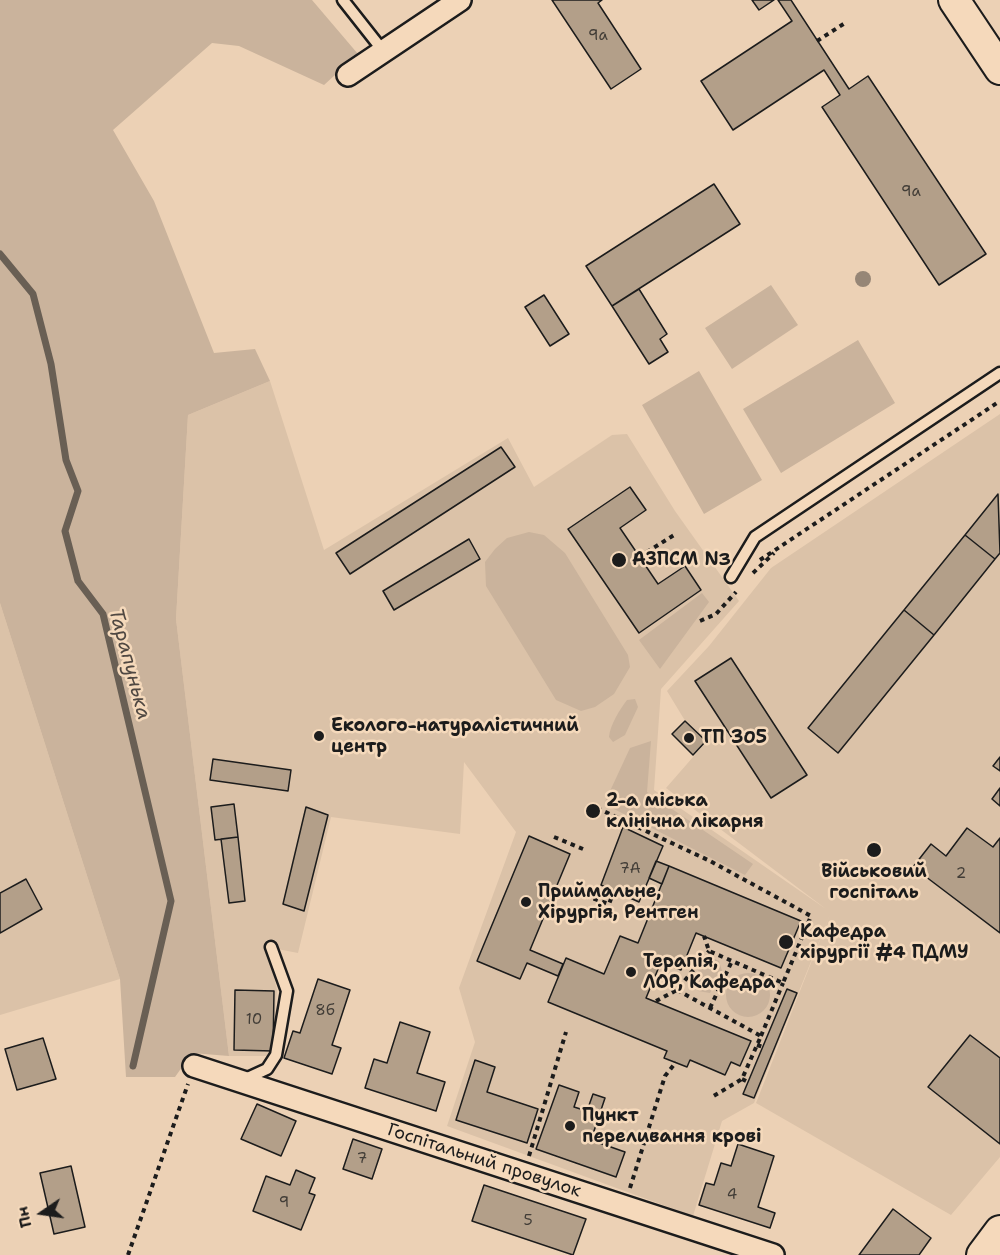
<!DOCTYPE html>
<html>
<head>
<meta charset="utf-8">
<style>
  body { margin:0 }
  #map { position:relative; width:1000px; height:1255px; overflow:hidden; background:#ecd1b5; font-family:"Shantell Sans",sans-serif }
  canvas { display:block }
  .north { position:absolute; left:12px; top:1183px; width:60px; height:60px; -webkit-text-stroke:4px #f5d9bb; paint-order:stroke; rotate:257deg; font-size:16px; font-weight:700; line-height:24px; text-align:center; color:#1c1c1c }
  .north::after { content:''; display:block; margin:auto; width:21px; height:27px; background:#1c1c1c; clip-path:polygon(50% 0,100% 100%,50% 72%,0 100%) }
</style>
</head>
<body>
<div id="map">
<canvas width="1000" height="1255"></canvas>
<div class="north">Пн</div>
</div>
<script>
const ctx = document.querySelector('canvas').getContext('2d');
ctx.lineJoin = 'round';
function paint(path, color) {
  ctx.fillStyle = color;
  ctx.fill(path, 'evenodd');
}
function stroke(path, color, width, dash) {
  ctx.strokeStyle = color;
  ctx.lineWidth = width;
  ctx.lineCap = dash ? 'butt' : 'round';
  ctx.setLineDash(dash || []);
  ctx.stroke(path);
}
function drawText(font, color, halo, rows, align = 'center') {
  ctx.font = font + ' "Shantell Sans",sans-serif';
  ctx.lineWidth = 5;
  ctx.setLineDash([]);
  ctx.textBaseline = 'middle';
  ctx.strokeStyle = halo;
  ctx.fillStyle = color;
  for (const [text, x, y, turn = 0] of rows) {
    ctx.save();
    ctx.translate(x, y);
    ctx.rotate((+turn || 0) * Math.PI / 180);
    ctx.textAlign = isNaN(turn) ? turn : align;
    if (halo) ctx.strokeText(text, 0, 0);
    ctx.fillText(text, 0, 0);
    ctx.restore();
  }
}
const built = new Path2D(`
  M270 381 324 550 508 438 534 487 612 435 627 434 675 511 739 601 661 689 654 790 826 909 666 788 707 741 684 719 667 691 709 646 771 568 1000 414V1157L951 1215 756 1103 831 912 754 1103 722 1121 693 1216 447 1126 475 1042 459 988 516 832 464 762 460 834 331 817 298 953 267 947 277 990 272 1056H229L176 619 188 415Z
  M0 603 120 979 0 1015Z`);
const green = new Path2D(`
  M0 0H312L358 54 324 85 239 46 212 43 113 130 154 201 214 353 255 349 270 381 188 415 176 619 229 1056 192 1053 175 1077H126L120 979 0 603Z
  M771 285 798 325 732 369 705 328Z
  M858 340 895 403 781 473 743 409Z
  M699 371 762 480 704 514 642 405Z
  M529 532 544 535 565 553 628 655 630 667 614 694 595 707 581 711 556 700 486 586 485 562 495 549 507 538Z
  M702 593 709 602 660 669 639 640Z
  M635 699 638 707 625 735 613 742 609 737C610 725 620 709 627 700Z
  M651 741 647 792 753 864 745 875 604 804 630 748Z
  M713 958 719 961 722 971 710 993 698 991C692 977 699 963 713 958Z
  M726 995a22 22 0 1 1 44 0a22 22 0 1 1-44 0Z`);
const stream = new Path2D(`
  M0 254 33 294 51 364 66 460 78 491 65 531 78 581 103 614 171 901 133 1066`);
const building = new Path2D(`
  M552 0H602L598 3 641 69 611 89Z
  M752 0H774L759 10Z
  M778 0H791L849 89 868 76 986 254 939 285 822 107 840 95 824 70 733 130 701 81 792 21Z
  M714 184 740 224 612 306 586 266Z
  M639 289 667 334 660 339 668 352 649 364 612 306Z
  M544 295 569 334 550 346 525 307Z
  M501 447 515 467 350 574 336 553Z
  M630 487 646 510 620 528 658 584 685 566 701 590 639 633 568 529Z
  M998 494 1000 553 995 559 965 535Z
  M965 535 995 559 934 635 904 610Z
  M469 539 480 559 394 610 383 591Z
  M904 610 934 635 838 753 808 728Z
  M731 658 807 775 771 798 695 681Z
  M685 721 706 741 693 755 672 734Z
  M1000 757V771L993 766Z
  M213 759 291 770 288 791 210 780Z
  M1000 788V806L992 799Z
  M234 804 238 837 215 840 211 807Z
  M306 807 328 815 304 911 283 904Z
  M623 827 663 846 639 902 601 885Z
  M967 828 993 847 1000 838V933L913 867 931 844 946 856Z
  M529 836 570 854 530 950 563 964 558 976 527 963 520 979 477 961Z
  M238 837 245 901 229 903 221 839Z
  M656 861 669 866 662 884 649 878Z
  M669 866 801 921 781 968 696 933 681 970 661 962 646 998 751 1041 740 1066 731 1062 725 1075 690 1060 687 1067 664 1058 667 1051 548 1002 566 958 604 974 620 936 638 943Z
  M26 879 42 909 0 933V893Z
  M318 979 350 990 332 1045 341 1048 332 1074 284 1058 293 1031 300 1033Z
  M787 989 797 993 754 1098 743 1094Z
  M235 990 274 991 273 1051 234 1050Z
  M400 1022 430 1032 417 1073 445 1082 436 1111 365 1088 374 1059 387 1063Z
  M970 1035 1000 1058V1144L928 1087Z
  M43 1038 56 1079 17 1090 5 1049Z
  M475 1060 495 1067 487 1092 538 1109 527 1143 456 1120Z
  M559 1085 579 1092 574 1107 587 1111 593 1094 605 1098 591 1140 625 1152 616 1177 536 1149Z
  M257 1104 296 1121 281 1156 241 1139Z
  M353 1139 382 1149 372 1179 343 1169Z
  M738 1144 774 1156 758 1207 775 1213 770 1228 699 1205 706 1183 714 1185 721 1163 731 1166Z
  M71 1166 85 1227 54 1234 40 1173Z
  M296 1170 315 1178 309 1193 315 1195 301 1230 253 1211 266 1176 290 1185Z
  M484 1185 586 1219 573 1255 472 1221Z
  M893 1209 931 1238 919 1255H859Z`);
const path = new Path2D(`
  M817 41 845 23
  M639 557 674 535
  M760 560 1000 401
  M753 573 774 553
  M700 621 716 614 736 592
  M597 808 710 861 811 916 783 983 709 951 704 936
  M554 837 583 849
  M568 890 609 904 614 891
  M677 990 761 1036 742 1079 712 1097
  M656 1001 677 990 709 951
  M710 1008 732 961
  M761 1036 783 983
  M757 1045 763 1047
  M742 1079 748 1082
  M529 1156 566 1032
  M630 1188 665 1076 676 1062
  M128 1255 188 1084`);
const lane = new Path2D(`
  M343 0 384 52
  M731 577 755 537 1000 373
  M243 1080 267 1069 276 1055 287 991 271 947`);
const street = new Path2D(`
  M348 75 460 0
  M194 1066 773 1255`);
const secondary = new Path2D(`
  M954 0 1000 69
  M982 1255 1000 1231`);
const trees = [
  [863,279]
];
const markers = [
  [619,560,8,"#1c1c1c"],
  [319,736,6,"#1c1c1c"],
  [689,738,6,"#1c1c1c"],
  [593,811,8,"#1c1c1c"],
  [874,850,8,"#1c1c1c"],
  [526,902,6,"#1c1c1c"],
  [786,942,8,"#1c1c1c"],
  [631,972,6,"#1c1c1c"],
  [570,1126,6,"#1c1c1c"]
];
const numberNames = [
  ["9а",598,36],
  ["9а",911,192],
  ["7А",630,869],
  ["2",961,874],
  ["8б",325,1011],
  ["10",254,1020],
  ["7",362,1159],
  ["4",732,1195],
  ["9",284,1203],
  ["5",528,1221]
];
const poiNames = [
  ["АЗПСМ N3",632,560],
  ["Еколого-натуралістичний",331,726],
  ["центр",331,747],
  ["ТП 305",701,738],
  ["2-а міська",606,801],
  ["клінічна лікарня",606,822],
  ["Військовий",874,872,"center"],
  ["госпіталь",874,893,"center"],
  ["Приймальне,",538,892],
  ["Хірургія, Рентген",538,913],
  ["Кафедра",800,932],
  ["хірургії #4 ПДМУ",800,953],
  ["Терапія,",643,962],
  ["ЛОР, Кафедра",643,983],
  ["Пункт",582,1116],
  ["переливання крові",582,1137]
];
const streetNames = [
  ["Госпітальний провулок",484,1161,18]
];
const waterNames = [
  ["Тарапунька",129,664,75]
];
paint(built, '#dbc2a8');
paint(green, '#cab39c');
stroke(stream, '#695f54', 7);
paint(building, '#b39f89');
stroke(building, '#1c1c1c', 1.5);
stroke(lane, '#1c1c1c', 15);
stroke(street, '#1c1c1c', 26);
stroke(secondary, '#1c1c1c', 34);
stroke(path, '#1c1c1c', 4, [4.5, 4.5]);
stroke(lane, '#f5d9bb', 10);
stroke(street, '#f5d9bb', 21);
stroke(secondary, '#f5d9bb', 30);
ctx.fillStyle = '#968676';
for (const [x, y] of trees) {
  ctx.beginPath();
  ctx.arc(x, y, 8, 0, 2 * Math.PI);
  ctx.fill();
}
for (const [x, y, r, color] of markers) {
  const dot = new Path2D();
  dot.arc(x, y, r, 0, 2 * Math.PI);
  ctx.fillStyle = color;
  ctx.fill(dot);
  stroke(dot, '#f5d9bb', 2);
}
drawText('15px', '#423d37', null, numberNames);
drawText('bold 18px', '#1c1c1c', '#f5d9bb', poiNames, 'left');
drawText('18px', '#1c1c1c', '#f5d9bb', streetNames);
drawText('italic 20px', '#504842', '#f5d9bb', waterNames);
</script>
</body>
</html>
